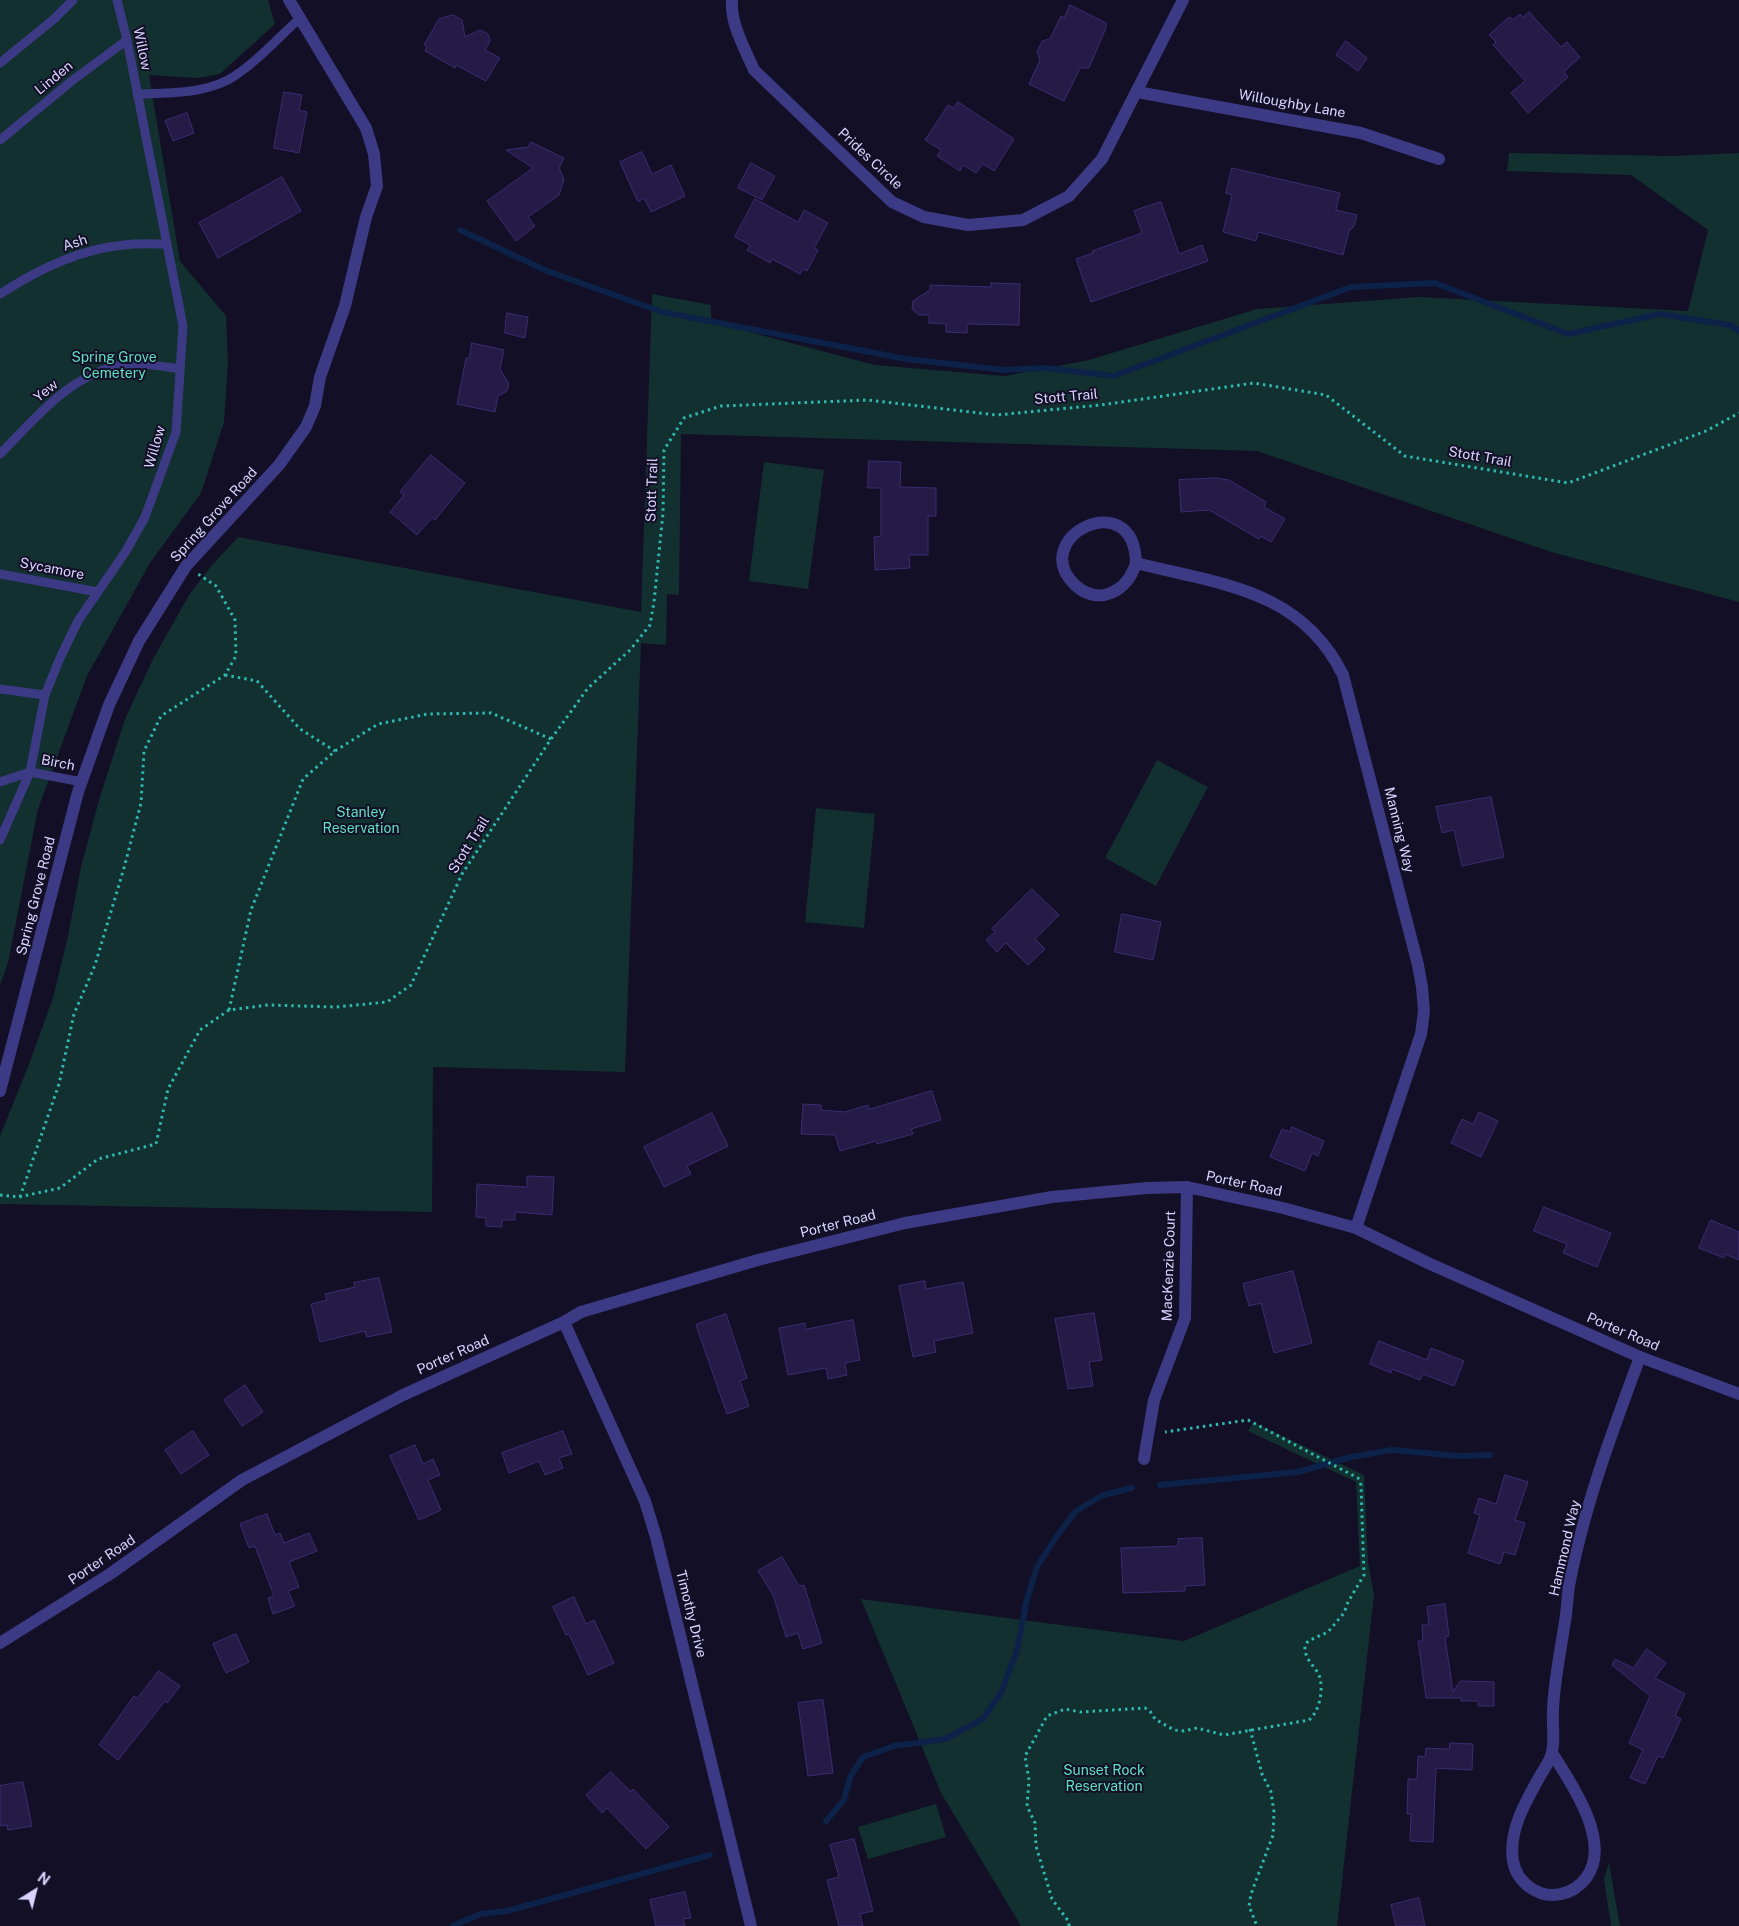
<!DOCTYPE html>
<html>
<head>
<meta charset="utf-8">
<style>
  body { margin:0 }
  #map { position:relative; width:1739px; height:1926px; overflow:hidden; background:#130f26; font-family:"Public Sans",sans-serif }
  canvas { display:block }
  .north { position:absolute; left:10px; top:1866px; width:50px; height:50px; -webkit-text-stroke:4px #130f26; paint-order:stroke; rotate:36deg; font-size:14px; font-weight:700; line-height:20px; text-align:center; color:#d9d4ff }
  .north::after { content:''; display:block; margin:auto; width:18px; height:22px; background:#d9d4ff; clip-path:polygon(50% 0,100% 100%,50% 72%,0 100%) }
</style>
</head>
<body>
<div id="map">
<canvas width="1739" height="1926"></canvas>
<div class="north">N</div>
</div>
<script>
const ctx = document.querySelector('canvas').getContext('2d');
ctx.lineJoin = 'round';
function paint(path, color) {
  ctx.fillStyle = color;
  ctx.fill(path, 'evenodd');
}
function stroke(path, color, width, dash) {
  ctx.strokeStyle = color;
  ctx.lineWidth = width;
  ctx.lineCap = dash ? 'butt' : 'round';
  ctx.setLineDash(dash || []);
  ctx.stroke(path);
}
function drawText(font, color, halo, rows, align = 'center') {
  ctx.font = font + ' "Public Sans",sans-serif';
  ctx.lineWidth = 4;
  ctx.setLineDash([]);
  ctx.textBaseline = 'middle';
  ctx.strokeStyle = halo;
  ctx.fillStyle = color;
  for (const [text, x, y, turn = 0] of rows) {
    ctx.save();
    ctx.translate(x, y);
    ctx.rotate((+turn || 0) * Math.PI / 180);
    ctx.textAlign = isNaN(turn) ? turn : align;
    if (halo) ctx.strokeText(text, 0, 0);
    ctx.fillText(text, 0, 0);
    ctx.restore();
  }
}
const green = new Path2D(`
  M0 0H268L275 24 220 74 197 78 149 75 180 261 226 316 228 363 224 422 201 493 150 563 87 676 38 809 8 963 0 985Z
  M1509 153 1674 156 1739 153V602L1551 552 1257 451 681 434 679 595 667 594 666 645 641 643 625 1072 433 1067 432 1212 0 1204V1136L29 1064 53 998 68 936 81 867 99 800 125 719 153 659 189 595 212 565 238 537 641 612 652 294 711 305V322L875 365 1005 376 1089 360 1257 309 1419 297 1688 311 1708 230 1631 175 1507 171Z
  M764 462 824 470 808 589 749 581Z
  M1157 760 1208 787 1156 886 1105 858Z
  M816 808 875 814 864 928 805 922Z
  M1253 1422 1364 1475 1368 1562 1374 1595 1337 1926H1021L941 1793 861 1599 1184 1641 1360 1566 1356 1482 1248 1431Z
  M936 1804 946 1837 868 1859 858 1827Z
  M1609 1863 1620 1926H1611L1604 1879Z`);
const stream = new Path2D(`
  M460 230 547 271 662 312 906 359 1004 370 1046 368 1114 376 1351 287 1435 283 1568 334 1660 314 1730 325 1739 331
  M1160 1485 1298 1472 1351 1457 1392 1450 1459 1456 1490 1455
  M826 1821 844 1800 850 1777 863 1757 894 1746 945 1739 983 1719 1001 1693 1017 1650 1026 1603 1037 1567 1056 1537 1076 1511 1103 1495 1132 1488
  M453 1926 480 1914 507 1911 710 1855`);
const building = new Path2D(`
  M1070 5 1106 23V28L1089 68H1080L1064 101 1029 84 1040 60 1037 52 1042 41 1050 39 1061 16 1064 18Z
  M1529 12 1561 47 1567 42 1580 57 1564 72 1568 77 1528 113 1511 93 1525 81 1493 45 1496 42 1489 35 1509 17 1513 20 1520 14 1523 17Z
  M453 15 462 20 465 37 480 30 488 34 490 41 485 50 500 58 486 81 456 65 455 68 425 51 427 47 424 45 439 19Z
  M1346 41 1367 58 1358 71 1336 55Z
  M284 92 302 95 299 110 307 112 299 153 274 148Z
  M958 102 1014 139 994 171 983 164 976 173 963 165 960 171 937 156 941 150 925 140 948 105 953 108Z
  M187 113 194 133 173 141 165 121Z
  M531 142 564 158 559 168 564 179 559 195 528 217 535 226 516 241 487 201 533 168 506 150 528 147Z
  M642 152 652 174 671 165 685 196 651 212 644 198 638 202 620 162Z
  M751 163 775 176 762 200 738 188Z
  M1232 168 1340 193 1336 210 1357 215 1354 226 1349 231 1343 255 1258 232 1256 241 1223 232 1232 195 1226 193Z
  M282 177 301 211 218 258 199 223Z
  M755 199 798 222 804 210 828 223 814 248 818 250 807 271 803 269 800 274 772 259 770 263 747 250 750 245 735 237Z
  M1161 202 1179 254 1202 245 1208 261 1091 302 1076 259 1093 253 1092 251 1142 233 1134 211Z
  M991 283 1020 284 1019 325 967 324V333L946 332V324L929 323V315H919L912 309 913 301 930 290V285L991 287Z
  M507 313 528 317 525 338 505 333Z
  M472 343 504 350 500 369 509 384 507 391 498 396 495 412 457 404 466 358H469Z
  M431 455 465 483 435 520 432 518 417 535 390 512 404 495 400 492Z
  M869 461 901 462 900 487 936 488V516H928V555H909L910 568 875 570 874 537 881 536V488H868Z
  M1217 478 1229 480 1266 502 1264 507 1285 519 1271 542 1261 536 1259 539 1209 510 1181 512 1179 480Z
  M1491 797 1504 857 1462 866 1454 830 1442 833 1436 807Z
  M1032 889 1059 915 1035 939 1045 949 1028 965 1006 943 997 952 986 940 995 932 992 929Z
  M1122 914 1161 922 1153 960 1115 952Z
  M932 1091 941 1120 911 1129 913 1134 877 1144 876 1141 840 1151 835 1135 801 1134 803 1104 821 1105V1110L845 1112 868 1105 869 1109Z
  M1479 1112 1498 1121 1481 1157 1451 1143 1462 1119 1473 1124Z
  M712 1113 728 1146 687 1166 691 1174 664 1187 644 1147Z
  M1292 1127 1324 1141 1318 1156 1312 1153 1305 1171 1270 1157 1282 1129 1290 1132Z
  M527 1176 554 1177 552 1215 515 1212V1220H502V1227L486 1226V1218L476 1217 477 1184 527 1187Z
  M1544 1207 1611 1233 1597 1267 1563 1253 1567 1244 1534 1231Z
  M1711 1220 1739 1232V1260L1725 1254 1724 1258 1699 1248Z
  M1293 1271 1312 1343 1274 1353 1261 1303 1249 1306 1243 1284Z
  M379 1278 392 1332 367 1337 365 1331 320 1342 311 1304 327 1300 325 1294 355 1287 354 1283Z
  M925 1281 926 1289 963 1282 973 1333 934 1341 936 1352 913 1357 899 1286Z
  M1094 1313 1102 1360 1089 1362 1093 1386 1068 1389 1055 1319Z
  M726 1314 747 1378 740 1381 749 1406 727 1414 696 1325Z
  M853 1320 860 1360 845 1363 847 1375 828 1379 826 1368 788 1375 779 1328 805 1323 806 1329Z
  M1379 1341 1427 1360 1431 1348 1464 1361 1454 1386 1423 1374 1420 1380 1392 1369 1391 1373 1370 1364Z
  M245 1385 263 1412 242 1426 224 1400Z
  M193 1431 209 1455 181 1474 165 1450Z
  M563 1431 572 1454 559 1458 563 1468 545 1475 539 1461 509 1473 502 1453Z
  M415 1445 423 1464 433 1459 440 1475 428 1480 441 1510 419 1520 390 1456Z
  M1505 1475 1528 1482 1515 1520 1525 1523 1515 1555 1504 1552 1500 1564 1468 1553 1480 1515 1474 1513 1479 1498 1496 1504Z
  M267 1514 275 1535 280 1533 284 1543 309 1533 317 1551 289 1562 299 1587 288 1591 295 1606 273 1614 268 1598 274 1596 255 1546 249 1548 240 1524Z
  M1202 1538 1205 1585 1185 1586V1591L1123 1593 1121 1548 1178 1546V1539Z
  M782 1557 799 1586 804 1585 822 1643 803 1649 798 1633 786 1637 773 1595 758 1571Z
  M574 1597 586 1624 594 1620 614 1663 588 1675 569 1634 566 1635 553 1607Z
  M1445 1604 1449 1636 1445 1637 1453 1692 1460 1681 1494 1682V1706H1478V1701H1461V1698H1426L1418 1641H1423L1422 1625H1429L1427 1607Z
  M236 1634 249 1662 226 1673 213 1644Z
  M1647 1649 1666 1663 1655 1678 1685 1694 1675 1716 1681 1719 1663 1758 1658 1756 1645 1784 1630 1778 1643 1750 1629 1743 1650 1696 1612 1665 1615 1659 1633 1668Z
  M159 1671 180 1686 167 1703 165 1701 118 1760 99 1745 134 1696 137 1698Z
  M823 1700 833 1773 808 1776 798 1703Z
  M1450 1743 1473 1744 1472 1770 1436 1768 1433 1842 1410 1841 1411 1814H1407L1408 1779H1417L1418 1756 1425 1757 1426 1748 1449 1749Z
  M611 1772 631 1792 633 1789 669 1827 646 1849 607 1808 602 1813 586 1795Z
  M23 1782 32 1826 8 1830 7 1825 0 1826V1786Z
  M854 1839 873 1911 860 1914 863 1926H839L827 1880 839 1877 830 1845Z
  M685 1892 691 1918 683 1919 685 1926H656L650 1900Z
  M1419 1898 1425 1926H1396L1391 1905Z`);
const path = new Path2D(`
  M225 675 257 681 300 729 335 751
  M229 1010 251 910 303 779 335 751 378 724 428 714 491 713 551 739
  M0 1195 19 1197 60 1188 98 1159 156 1144 168 1089 200 1030 229 1010 268 1005 336 1007 387 1002 411 985 462 874 551 739 588 688 630 650 650 625 654 602 663 513 664 450 684 418 721 406 868 400 996 415 1101 405 1254 383 1326 395 1405 456 1568 483 1706 431 1739 413
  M20 1197 59 1084 74 1014 95 965 124 868 141 803 144 751 161 716 225 675 236 656 235 620 216 586 198 574
  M1250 1729 1262 1774 1271 1792 1274 1812 1273 1835 1251 1894 1249 1906 1257 1926
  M1069 1926V1922L1052 1899 1036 1846 1035 1823 1027 1806 1029 1780 1025 1756 1047 1716 1065 1709 1080 1712 1145 1708 1150 1711 1155 1719 1174 1730 1184 1731 1197 1728 1224 1735 1309 1720C1320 1711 1324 1688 1319 1675 1314 1665 1304 1659 1305 1646L1308 1641 1328 1632 1344 1613 1348 1602 1364 1575 1361 1485 1358 1478 1248 1420 1165 1432`);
const service = new Path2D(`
  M0 63 54 19 73 0
  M137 94C168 93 200 94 228 80 253 66 278 38 299 19
  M0 140 73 80 127 40
  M0 294C37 270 79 249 124 245 137 243 152 244 166 244
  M0 454C33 421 67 378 115 366 136 361 159 366 180 369
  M0 574 98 592
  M0 689 45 695
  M0 782 30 772 82 782
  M0 840 30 772 45 695 60 658 78 621 126 551 145 517 176 432 183 326 127 40 117 0`);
const minor = new Path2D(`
  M732 0C730 23 745 49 754 70L892 202 924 217 968 225 1023 220 1069 196 1102 159 1183 0
  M1137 92 1361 133 1439 159
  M1136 563C1128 591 1099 607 1075 585 1026 538 1134 483 1136 563 1219 584 1301 589 1343 675L1418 965 1422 987 1424 1011 1421 1034 1356 1228
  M0 1091 78 792 109 705 139 641 186 566 279 465 306 427 315 406 320 377 345 306 366 217 377 186 374 154 366 128 289 0
  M564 1322 645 1501 656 1537 751 1926
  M1144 1459 1154 1400 1185 1318 1187 1187
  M1552 1753C1571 1783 1613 1843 1586 1878 1580 1886 1571 1892 1561 1894 1539 1899 1517 1883 1513 1861 1508 1831 1526 1801 1540 1776 1544 1769 1551 1760 1552 1752 1555 1739 1552 1724 1553 1710 1554 1682 1560 1655 1564 1627 1567 1614 1567 1599 1569 1586 1584 1507 1612 1432 1640 1357`);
const tertiary = new Path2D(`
  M0 1643 110 1574 242 1480 403 1395 564 1322 581 1312 758 1260 905 1223 1052 1197 1147 1188 1187 1187 1283 1208 1356 1228 1428 1263 1640 1357 1739 1394`);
const streetNames = [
  ["Willow",142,49,78],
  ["Linden",54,78,-39],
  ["Willoughby Lane",1292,104,10],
  ["Prides Circle",870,159,43],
  ["Ash",75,243,-18],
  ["Yew",46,391,-39],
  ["Stott Trail",1066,397,-5],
  ["Willow",155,447,-74],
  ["Stott Trail",1480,457,10],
  ["Stott Trail",652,490,-88],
  ["Spring Grove Road",214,515,-48],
  ["Sycamore",52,569,11],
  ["Birch",58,763,11],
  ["Manning Way",1399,830,76],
  ["Stott Trail",469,845,-58],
  ["Spring Grove Road",36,896,-76],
  ["Porter Road",1244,1184,12],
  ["Porter Road",838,1224,-14],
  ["MacKenzie Court",1169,1266,-88],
  ["Porter Road",1623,1332,23],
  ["Porter Road",453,1355,-24],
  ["Hammond Way",1565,1548,-77],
  ["Porter Road",102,1560,-34],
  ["Timothy Drive",691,1614,76]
];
const parkNames = [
  ["Spring Grove",114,358],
  ["Cemetery",114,374],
  ["Stanley",361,813],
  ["Reservation",361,829],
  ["Sunset Rock",1104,1771],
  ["Reservation",1104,1787]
];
paint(green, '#12302f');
stroke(stream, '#0c2248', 6);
paint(building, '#241b47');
stroke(building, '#3b2d73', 1);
stroke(path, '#2fb8b0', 3, [2.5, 4]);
stroke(service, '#3d3a85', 9);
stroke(minor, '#3d3a85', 12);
stroke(tertiary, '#3d3a85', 12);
drawText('14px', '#d9d4ff', '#130f26', streetNames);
drawText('14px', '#5fe0c0', '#130f26', parkNames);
</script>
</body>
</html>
